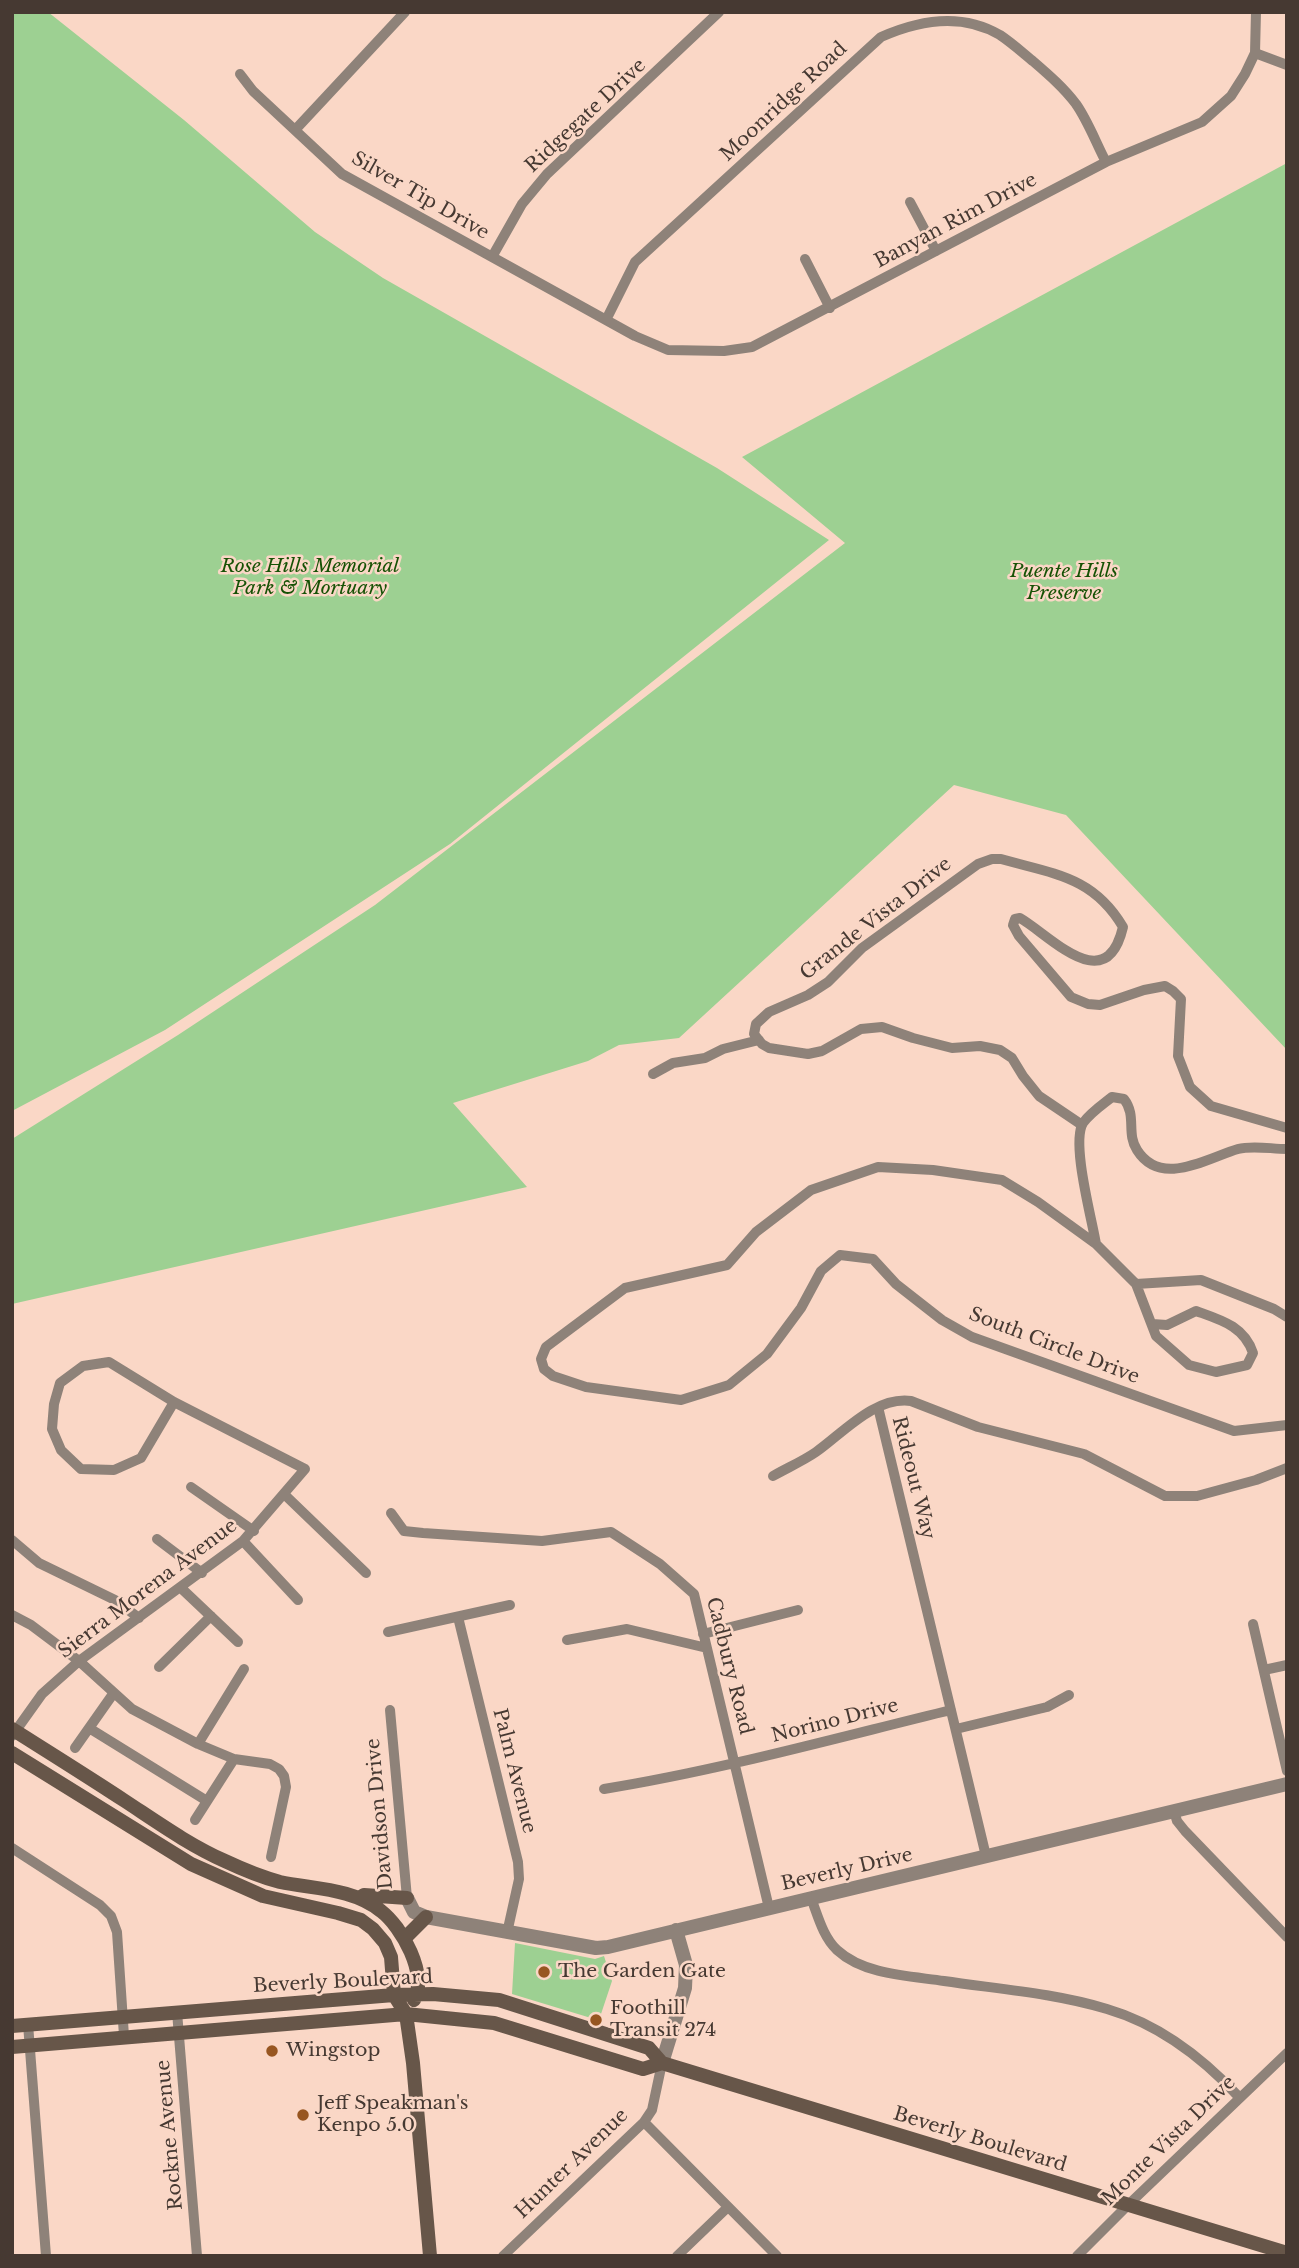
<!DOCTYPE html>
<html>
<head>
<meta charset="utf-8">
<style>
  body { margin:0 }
  #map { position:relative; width:1299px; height:2268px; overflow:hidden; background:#fad7c6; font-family:"Libre Baskerville",serif }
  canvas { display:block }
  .frame { position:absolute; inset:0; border:14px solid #463932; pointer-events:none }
</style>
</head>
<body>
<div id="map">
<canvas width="1299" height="2268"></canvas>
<div class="frame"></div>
</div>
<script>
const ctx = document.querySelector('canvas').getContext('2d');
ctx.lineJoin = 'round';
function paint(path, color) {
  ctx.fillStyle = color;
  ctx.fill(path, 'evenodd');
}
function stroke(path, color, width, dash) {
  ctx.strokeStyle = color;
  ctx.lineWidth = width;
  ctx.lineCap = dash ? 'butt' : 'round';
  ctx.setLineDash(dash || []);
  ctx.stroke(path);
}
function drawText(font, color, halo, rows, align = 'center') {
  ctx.font = font + ' "Libre Baskerville",serif';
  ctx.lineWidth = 5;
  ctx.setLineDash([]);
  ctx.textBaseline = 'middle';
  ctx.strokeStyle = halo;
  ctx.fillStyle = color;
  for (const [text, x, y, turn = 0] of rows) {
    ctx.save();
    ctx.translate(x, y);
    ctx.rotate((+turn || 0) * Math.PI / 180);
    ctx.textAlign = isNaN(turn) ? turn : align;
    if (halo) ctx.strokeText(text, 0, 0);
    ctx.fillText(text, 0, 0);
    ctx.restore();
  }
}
const green = new Path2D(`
  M12 12H48L184 120 315 232 383 278 717 468 829 540 450 844 165 1030 12 1111Z
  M1287 163V1050L1066 815 954 785 679 1038 619 1045 588 1061 453 1103 527 1187 12 1304V1139L178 1035 375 905 845 543 742 457Z
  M515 1943 595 1959 604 1956 612 1981 600 2017 593 2014 591 2018 512 1994Z`);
const minor = new Path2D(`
  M1255 53 1287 65
  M240 74 253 91 342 174 635 336 668 350 724 351 752 347 1106 162 1202 122 1231 96 1245 74 1255 53 1256 12
  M295 130 405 12
  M910 202 936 251
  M492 257 522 204 547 174 719 12
  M805 259 830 308
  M606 320 635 262 881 37C919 20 961 12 1000 35 1012 43 1023 53 1034 62 1049 75 1064 88 1076 104 1088 121 1096 143 1106 162
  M653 1074 673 1063 705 1058 723 1049 759 1040
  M1082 1125 1039 1096 1023 1076 1012 1058 1000 1050 980 1046 952 1048 913 1038 882 1027 861 1029 822 1051 808 1054 769 1048 762 1044 754 1034 756 1024 769 1012 808 995 828 982 862 948 978 864 992 859H1001C1053 874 1093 876 1123 927 1106 999 1051 936 1020 918L1015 919 1013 925 1019 936 1071 997 1088 1004 1100 1005 1144 990 1165 986 1173 991 1181 999 1178 1056 1190 1087 1211 1106 1287 1128
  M1096 1244C1092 1219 1071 1143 1083 1123 1090 1113 1102 1105 1112 1097L1124 1099C1137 1116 1126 1133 1137 1150 1161 1188 1207 1158 1238 1149 1253 1145 1271 1149 1287 1149
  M1136 1284 1156 1336 1189 1365 1216 1372 1247 1365 1253 1353C1244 1326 1221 1320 1196 1311L1167 1325 1152 1324
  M1287 1317 1274 1309 1201 1280 1136 1284 1096 1244 1038 1202 1002 1180 933 1170 878 1167 811 1190 756 1232 727 1265 625 1288 546 1347 541 1359 544 1369 553 1376 586 1387 681 1400 729 1385 767 1354 801 1308 821 1271 840 1255 873 1259 896 1284 942 1320 972 1337 1234 1431 1287 1425
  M878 1407 986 1856
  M773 1476C787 1468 803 1461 816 1452 843 1433 875 1396 911 1401L978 1427 1084 1454 1165 1496H1197L1256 1480 1287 1468
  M191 1487 254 1531
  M285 1495 366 1573
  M391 1513 404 1531 423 1533 542 1541 611 1532 660 1564 694 1594 769 1908
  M157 1539 202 1573
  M12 1540 39 1563 115 1600 139 1618
  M243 1541 298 1600
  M181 1588 238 1642
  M12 1615 31 1625 79 1661 132 1709 198 1744 234 1759 270 1764 279 1769 284 1776 286 1787 271 1857
  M458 1617 518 1862 519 1879 507 1933
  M1253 1624 1287 1771
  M388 1632 510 1605
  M703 1634 798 1610
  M567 1640 627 1629 707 1648
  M159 1667 211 1616
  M1264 1670 1287 1665
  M390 1710 407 1898
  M89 1728 207 1801
  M956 1729 1047 1707 1069 1695
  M12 1736 42 1694 79 1661 243 1541 305 1469 174 1402 109 1362 83 1366 60 1383 54 1404 52 1429 61 1450 81 1469 114 1470 141 1458 174 1402
  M198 1744 244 1669
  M75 1748 113 1694
  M604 1789C721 1770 836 1738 951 1710
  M1174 1811 1177 1821 1185 1831 1287 1937
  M195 1820 234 1759
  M12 1848 100 1905 111 1916 117 1932 124 2036
  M811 1898C818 1916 823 1937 837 1950 864 1975 910 1976 944 1981 998 1989 1054 1993 1107 2009 1158 2024 1203 2058 1239 2097
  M177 2012 197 2256
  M28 2024 46 2256
  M644 2122 777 2256
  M503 2256 644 2122 652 2110 662 2063
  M677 2256 728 2207
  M1077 2256 1128 2205 1287 2053`);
const tertiary = new Path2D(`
  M407 1898 414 1912 426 1917 596 1948 608 1947 1287 1784
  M662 2063 685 1988 686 1965 676 1930`);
const secondary = new Path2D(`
  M12 1729C50 1753 87 1776 125 1801 157 1822 189 1845 225 1861 242 1869 261 1877 280 1882 313 1889 353 1888 381 1911 402 1927 428 1974 414 2000
  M12 1753 191 1864 263 1896 338 1913 361 1920 373 1929 385 1943 391 1957 394 1995 406 2014 413 2063 430 2256
  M359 1898 364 1895 407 1898
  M405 1938 426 1917
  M12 2026 394 1995 433 1994 499 2000 649 2048 662 2063 1287 2253
  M12 2047 406 2014 494 2023 643 2069 662 2063`);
const markers = [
  [544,1972,7,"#975621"],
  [596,2020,7,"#975621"],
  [272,2051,7,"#975621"],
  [303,2115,7,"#975621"]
];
const streetNames = [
  ["Moonridge Road",784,102,-43],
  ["Ridgegate Drive",586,116,-43],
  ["Silver Tip Drive",420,196,30],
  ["Banyan Rim Drive",956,221,-28],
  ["Grande Vista Drive",876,919,-38],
  ["South Circle Drive",1054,1346,21],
  ["Rideout Way",913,1478,76],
  ["Sierra Morena Avenue",148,1589,-37],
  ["Cadbury Road",729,1666,76],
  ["Norino Drive",835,1721,-14],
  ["Palm Avenue",514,1771,76],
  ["Davidson Drive",380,1814,-95],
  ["Beverly Drive",847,1870,-13],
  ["Beverly Boulevard",343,1982,-3],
  ["Rockne Avenue",170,2135,-95],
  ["Beverly Boulevard",980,2140,17],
  ["Monte Vista Drive",1169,2141,-44],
  ["Hunter Avenue",572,2164,-44]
];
const parkNames = [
  ["Rose Hills Memorial",310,567],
  ["Park & Mortuary",310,589],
  ["Puente Hills",1064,572],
  ["Preserve",1064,594]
];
const poiNames = [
  ["The Garden Gate",558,1972],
  ["Foothill",610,2009],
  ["Transit 274",610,2031],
  ["Wingstop",286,2051],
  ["Jeff Speakman's",317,2104],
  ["Kenpo 5.0",317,2126]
];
paint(green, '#9dd092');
stroke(minor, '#8e8279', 10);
stroke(tertiary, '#8e8279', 14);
stroke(secondary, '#675649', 14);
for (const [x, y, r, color] of markers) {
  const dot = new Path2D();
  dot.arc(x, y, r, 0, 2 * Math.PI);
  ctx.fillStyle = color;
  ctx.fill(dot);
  stroke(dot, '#fad7c6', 2.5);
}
drawText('19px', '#463932', '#fad7c6', streetNames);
drawText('italic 19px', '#165205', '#fad7c6', parkNames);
drawText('19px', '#463932', '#fad7c6', poiNames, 'left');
</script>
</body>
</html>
